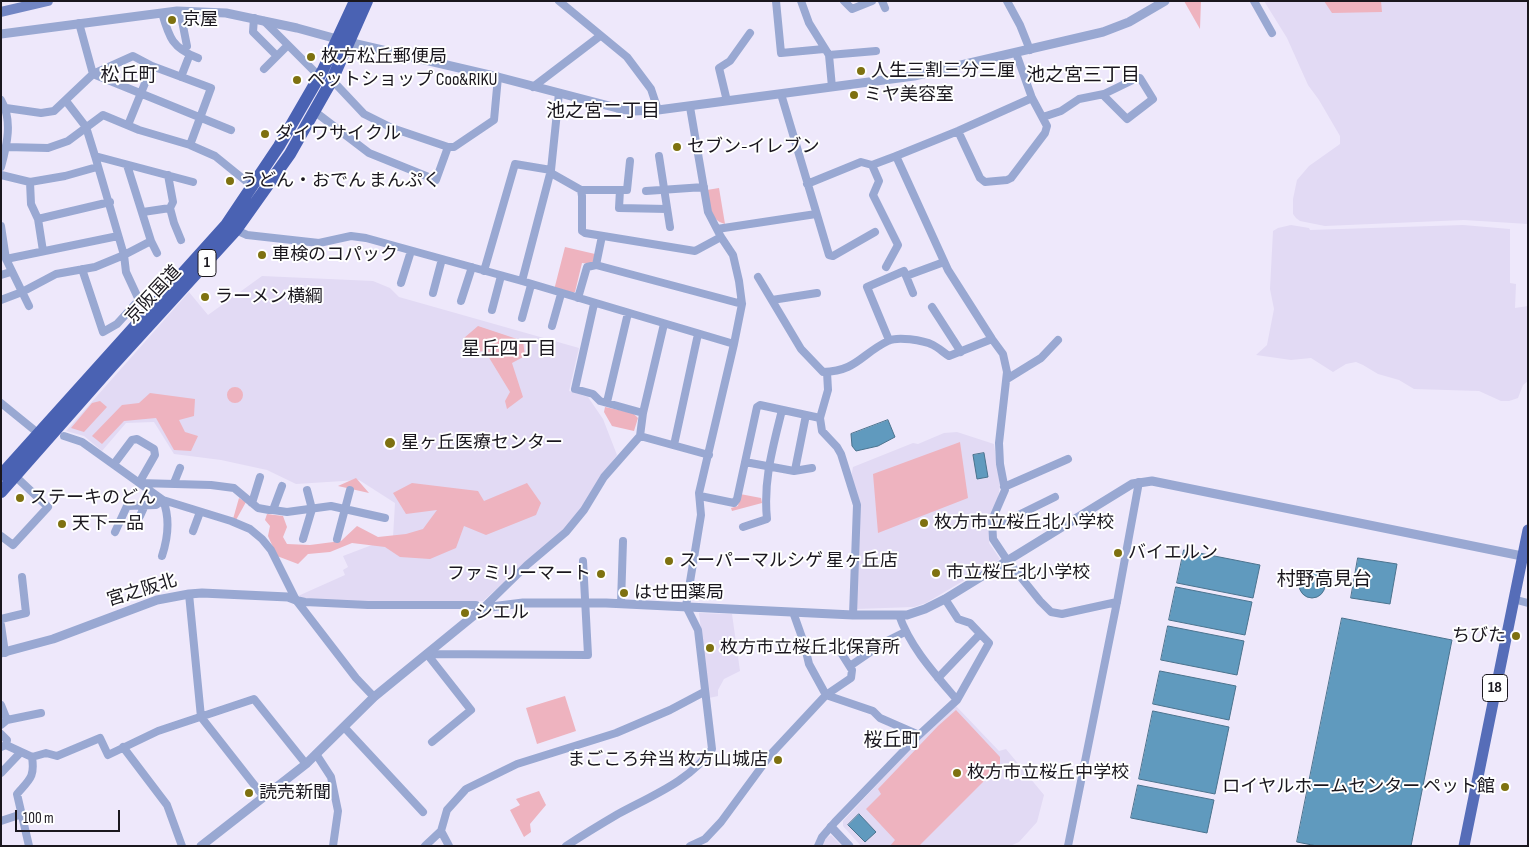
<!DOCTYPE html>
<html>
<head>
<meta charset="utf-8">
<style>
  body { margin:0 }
  #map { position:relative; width:1529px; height:847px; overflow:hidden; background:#eee8fb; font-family:"Sofia Sans Condensed",sans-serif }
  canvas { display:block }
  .frame { position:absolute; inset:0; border:2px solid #1a171e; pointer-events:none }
  .scale { position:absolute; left:15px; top:810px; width:105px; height:22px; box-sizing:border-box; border:2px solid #1a171e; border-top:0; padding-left:6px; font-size:15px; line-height:18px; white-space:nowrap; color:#1a171e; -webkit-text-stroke:4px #fff; paint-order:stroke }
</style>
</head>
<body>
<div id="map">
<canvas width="1529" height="847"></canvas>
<div class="frame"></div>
<div class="scale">100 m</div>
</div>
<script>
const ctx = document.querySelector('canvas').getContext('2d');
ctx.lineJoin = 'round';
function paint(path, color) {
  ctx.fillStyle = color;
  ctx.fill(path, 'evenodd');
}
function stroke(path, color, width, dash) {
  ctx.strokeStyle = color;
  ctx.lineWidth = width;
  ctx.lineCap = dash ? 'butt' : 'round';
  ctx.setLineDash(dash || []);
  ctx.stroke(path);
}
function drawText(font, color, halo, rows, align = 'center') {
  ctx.font = font + ' "Sofia Sans Condensed","Noto Sans JP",sans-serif';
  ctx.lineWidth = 4;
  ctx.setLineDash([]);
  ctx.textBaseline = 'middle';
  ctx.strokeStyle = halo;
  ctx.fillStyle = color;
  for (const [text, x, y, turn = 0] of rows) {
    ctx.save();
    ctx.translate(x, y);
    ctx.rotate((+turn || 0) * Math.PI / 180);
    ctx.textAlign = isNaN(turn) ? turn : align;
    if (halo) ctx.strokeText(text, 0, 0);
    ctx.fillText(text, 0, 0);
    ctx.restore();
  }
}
const built = new Path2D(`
  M1264 1H1528V224L1464 220 1325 226 1300 221 1296 218 1293 214V199L1297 180 1309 166 1340 144V136L1319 100 1308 85 1287 38Z
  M1291 225 1309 228 1310 230 1463 225 1510 229V283L1516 284 1515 308 1528 306V381L1523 385 1518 398 1509 401H1501L1479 391 1414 389 1399 380 1378 374 1363 365 1356 362 1346 364 1333 372 1311 358 1291 360 1256 355 1267 345 1274 309 1270 289 1273 231 1278 228Z
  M262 276 373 281 390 288 399 297 579 348 569 391 588 397 603 419 617 455 601 477 583 509 567 527 483 601 368 602 303 600 298 596 345 575 343 570 348 567 343 556 393 537 395 503 359 480 296 484 267 470 221 460 174 454 154 422 126 423 102 451 84 436 66 431 189 292 208 315Z
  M957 432 994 444 1000 486 998 498 991 514 989 543 1000 559 926 603 914 607 856 609 859 505 851 477 853 467 913 443 918 444 944 433Z
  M699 613 732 614 740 671 724 679 718 690V696L709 698Z
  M956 706 999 751 1006 749 1044 795 1037 822 1019 842 1010 846H861L843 826V821L931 727Z
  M831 835 842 846H821L823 840Z`);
const green = new Path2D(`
  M1184 1H1201L1200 29Z
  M1324 1H1381L1382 12 1332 13Z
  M719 188 725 224C709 220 709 204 707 190Z
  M565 247 595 254 593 262 591 264 582 263 575 292 570 294 554 290Z
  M478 326 523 341 525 356 512 363 523 397 507 409 505 401 510 392 485 351 473 352 464 338Z
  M227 395a8 8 0 1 1 16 0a8 8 0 1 1-16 0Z
  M150 393 195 399 194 416 179 420 185 432 198 436 191 451 174 450 156 418 124 421 102 444 92 436 122 405 139 403Z
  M100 401 107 407 84 432 71 428 92 403Z
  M605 407 633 413 638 418 634 431 612 426 604 412Z
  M960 442 968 498 878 533 873 474Z
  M356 478 369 493 338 486Z
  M412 483 478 491 484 501 527 483 541 503 536 515 486 535 464 526 456 548 430 559 400 557 385 547 352 543 330 552 308 554 298 564 277 556 268 536 270 526 265 520 267 514 283 516 287 527 283 537 287 544 310 545 341 541 357 526 378 537 406 534 423 529 437 510 406 514 393 493Z
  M740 494 761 498 762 503 732 511 731 508 738 506Z
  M239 498 246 502 236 520 233 519Z
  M565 696 576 731 537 744 526 708Z
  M956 710 1000 757V765L919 846H890L895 840 866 809 881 794 878 789 938 726Z
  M539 791 546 805 530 824 531 832 524 837 510 810 520 805 516 799Z`);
const water = new Path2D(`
  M888 420 895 437 878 446 856 451 852 446 851 434Z
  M984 453 988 477 977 479 973 455Z
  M1184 550 1260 565 1253 598 1177 583Z
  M1358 558 1397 564 1390 604 1351 598Z
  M1299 585a13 13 0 1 1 26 0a13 13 0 1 1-26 0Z
  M1176 587 1252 602 1245 635 1169 620Z
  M1342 618 1452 640 1411 846H1317L1297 842Z
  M1168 626 1244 641 1237 675 1161 660Z
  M1160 671 1236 686 1229 720 1153 704Z
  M1153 711 1229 727 1215 794 1139 779Z
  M1138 785 1214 800 1207 833 1131 818Z
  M859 814 876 832 865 842 848 825Z`);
const minor = new Path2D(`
  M559 1 627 57 651 89 658 110
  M776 1 781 53 824 49
  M801 1 809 23 829 55 832 87
  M844 1 852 9 872 1
  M882 1 885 8
  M1007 1 1020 25 1030 50
  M1254 1 1272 33
  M180 11 187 46
  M162 13C169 37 172 48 198 58
  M254 18 253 32 277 56 288 45
  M264 21 319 76
  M79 23 93 74
  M829 55 876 51
  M264 69 277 56
  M93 74 231 130
  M181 77 188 59
  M332 80 364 114 392 128 448 147H454L494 120 498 77
  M533 87 600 36
  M781 94 829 255 833 256 875 232
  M1 100C13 120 7 145 1 167
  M66 101 86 127 95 156 193 182
  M727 101 719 68 730 61 750 33
  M6 108 41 113 54 111 93 74 133 56 152 66 211 88 190 145
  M314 111 369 153 436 180 448 147
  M1043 117 1061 111 1079 99 1104 94 1137 78H1140L1153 99 1127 119 1105 97 1104 94
  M128 125 152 66
  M958 131 980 178 985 182 1007 180 1011 178 1045 133 1047 126 1032 98 1016 53
  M6 147 48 148 68 141 103 115 139 130 190 145 215 156 252 186
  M95 156 124 255 151 241
  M659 156 670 227
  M896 156 948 270 992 339 1003 354 1007 372 999 443 1000 464 1005 490 992 520 993 539 1007 560 1040 601 1051 612 1062 614 1117 602
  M127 165 151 241 157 253
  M872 165 879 181 873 195 898 245 886 267
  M551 173 581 190 582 196V231L585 233 695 251 721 237
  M1 175 30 182 65 176 97 167
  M168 175 173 202 170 208 174 223 181 240
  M30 182 31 204 38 219 43 251
  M807 184 861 162 872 165 896 156 958 131 1032 98
  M581 190H627L630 161
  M620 190 619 208 667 209
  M646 191 704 187
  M143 212 170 208
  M38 219 110 202
  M1 226 6 259 29 306
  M717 229 816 214
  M236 230 247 235 319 243 351 236 366 238 522 281 734 344
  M6 259 118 236
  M596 265 602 236
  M484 271 515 164 551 170
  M1 275 11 272
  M906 276 944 262
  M758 277 801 349 823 372C857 371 861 354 888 341 897 336 923 340 933 345 939 348 944 353 949 356L992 339
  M522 281 551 170 559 93
  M401 283 411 251
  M433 293 442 259
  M578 298 587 267 596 265 742 304
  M1 300 22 292 56 274 95 267 124 255 126 272 139 300 117 324 103 332 82 269
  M772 300 817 293
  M461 301 472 267
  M594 304 575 389 593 394 600 401 643 413
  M932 307 961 352
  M492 310 501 276
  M522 318 531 285
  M664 324 643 413 640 436 709 455
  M552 326 561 294
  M889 340 867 287 904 271 913 293
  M827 372 828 390 820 418 822 431 837 447 841 454 857 505 853 615
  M1007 379 1041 358 1058 340
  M607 402 628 313
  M1 403 33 429
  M64 436 82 442 163 500 231 521 250 529 262 539 271 550 296 600 356 678 374 697
  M674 445 698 334
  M745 462 794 471 812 468
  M114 464 132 440 137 439 154 449 155 455 139 483 211 485 234 488 258 508 269 510H273L287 512 331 506 385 518
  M795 470 806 415
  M174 483 180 468
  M1004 487 1068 459
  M700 496 734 503 737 499 757 407 760 405 820 418
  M252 503 260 477
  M273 510 282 486
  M140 516 145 505
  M743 527 767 519C763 480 773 447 782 410
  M992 528 1055 497
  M193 531 200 512
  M115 532 127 506 156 505 163 500C170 518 168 538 162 556
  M1 536 13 545 48 507 15 476
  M303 539 312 509 307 490
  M337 539 350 490
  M189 594 201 717 263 796
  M1513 599 1528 603
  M296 600 305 602 368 605H476L483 608 527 565 566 532 584 510 604 477 640 436
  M621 603 623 541
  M899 615C910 647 935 674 957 700
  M1 619 26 613 22 577
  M1 625 5 653
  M427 654 588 655 583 561
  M427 654 471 710 432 742
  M850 666 885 642 905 632
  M938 678 980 634
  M826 695 873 711 880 718 919 735
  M826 695 851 678 852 670 840 651
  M1 705 7 720 1 725
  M7 720 41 713
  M344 727 423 812
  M1 734 7 740 6 745
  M1 747 6 745 32 757 46 753 57 756 100 738 108 755 158 731 254 699 306 764
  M123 747 167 805 182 846
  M316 754 331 777 338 811 333 846
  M1 773 20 753
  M1 821 22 814
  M441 831 449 846
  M29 846 17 794C30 779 35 777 32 757
  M425 846 441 831 447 810 466 789 517 764 616 733 670 710 704 692
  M566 846C583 835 601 824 618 814 651 796 690 781 712 749L698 630 686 606 701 515 699 493 734 344 742 304 739 281 733 255 721 237 708 212 690 107
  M690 846 705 839 721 822 771 754 826 695 809 664 804 643 793 612
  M818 846 822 837 835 822 919 735 957 700 989 643 970 623 958 619 945 599
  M1068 846 1117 602 1139 482`);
const tertiary = new Path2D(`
  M1 34 177 11 226 13 297 28 348 42 498 77 617 108 633 111 658 110 914 76 1103 32 1129 22 1165 1
  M1 653 53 639 157 600 189 594 202 593 288 597 296 600
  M831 827 849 846
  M201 846 306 764 374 697 483 608 523 603H606L853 615H907L925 609 945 599 1132 484 1152 481 1522 556`);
const secondary = new Path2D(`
  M1 12 48 1`);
const primary = new Path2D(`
  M1464 846 1528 530`);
const trunk = new Path2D(`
  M1 475 226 225 279 146 323 70 355 1
  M1 492 112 366 236 230 290 154 332 80 367 1`);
const markers = [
  [172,20,5,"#7e7110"],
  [311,57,5,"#7e7110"],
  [861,71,5,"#7e7110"],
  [297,80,5,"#7e7110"],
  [854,95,5,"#7e7110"],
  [265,134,5,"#7e7110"],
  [677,147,5,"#7e7110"],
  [230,181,5,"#7e7110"],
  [262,255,5,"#7e7110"],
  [205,297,5,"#7e7110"],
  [390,443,6,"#7e7110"],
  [20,498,5,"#7e7110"],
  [924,523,5,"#7e7110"],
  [62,524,5,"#7e7110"],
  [1118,553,5,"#7e7110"],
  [669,561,5,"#7e7110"],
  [936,573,5,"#7e7110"],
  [601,574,5,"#7e7110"],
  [624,593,5,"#7e7110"],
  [465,613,5,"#7e7110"],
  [1516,636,5,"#7e7110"],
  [710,648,5,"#7e7110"],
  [778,760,5,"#7e7110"],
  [957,773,5,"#7e7110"],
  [1505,787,5,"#7e7110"],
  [249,793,5,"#7e7110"]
];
const shields = [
  [207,263,18],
  [1495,688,25]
];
const shieldNames = [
  ["1",207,263],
  ["18",1495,688]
];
const poiNames = [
  ["京屋",182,20],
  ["枚方松丘郵便局",321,57],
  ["人生三割三分三厘",871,71],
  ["ペットショップ Coo&RIKU",307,80],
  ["ミヤ美容室",864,95],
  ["ダイワサイクル",275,134],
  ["セブン-イレブン",687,147],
  ["うどん・おでん まんぷく",240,181],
  ["車検のコパック",272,255],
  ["ラーメン横綱",215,297],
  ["星ヶ丘医療センター",401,443],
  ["ステーキのどん",30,498],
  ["枚方市立桜丘北小学校",934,523],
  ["天下一品",72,524],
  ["バイエルン",1128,553],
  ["スーパーマルシゲ 星ヶ丘店",679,561],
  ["市立桜丘北小学校",946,573],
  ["ファミリーマート",591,574,"right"],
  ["はせ田薬局",634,593],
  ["シエル",475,613],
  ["ちびた",1506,636,"right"],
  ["枚方市立桜丘北保育所",720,648],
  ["まごころ弁当 枚方山城店",768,760,"right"],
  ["枚方市立桜丘中学校",967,773],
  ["ロイヤルホームセンター ペット館",1495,787,"right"],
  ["読売新聞",259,793]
];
const streetNames = [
  ["京阪国道",154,295,-47],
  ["宮之阪北",142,591,-17]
];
const neighbourhoodNames = [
  ["松丘町",129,76],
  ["池之宮三丁目",1083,76],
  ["池之宮二丁目",603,112],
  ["星丘四丁目",509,350],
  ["村野高見台",1324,580],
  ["桜丘町",892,741]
];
paint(built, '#e2daf4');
paint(green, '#eeb3bf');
paint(water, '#609abe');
stroke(water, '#4b738e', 1);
stroke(minor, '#99a8d2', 8);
stroke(tertiary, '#99a8d2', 9);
stroke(secondary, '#7286c4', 10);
stroke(primary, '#566db8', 11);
stroke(trunk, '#4a62b3', 12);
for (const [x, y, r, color] of markers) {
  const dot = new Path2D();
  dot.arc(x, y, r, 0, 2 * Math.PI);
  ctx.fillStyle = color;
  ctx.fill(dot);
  stroke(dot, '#fff', 2);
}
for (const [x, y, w] of shields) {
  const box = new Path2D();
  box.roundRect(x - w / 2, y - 13.5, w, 27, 4);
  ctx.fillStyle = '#fff';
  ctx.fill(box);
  stroke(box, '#1a171e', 1);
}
drawText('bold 16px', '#1a171e', null, shieldNames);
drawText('18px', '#1a171e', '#fff', poiNames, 'left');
drawText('18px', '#1a171e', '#fff', streetNames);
drawText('19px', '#1a171e', '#fff', neighbourhoodNames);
</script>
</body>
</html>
